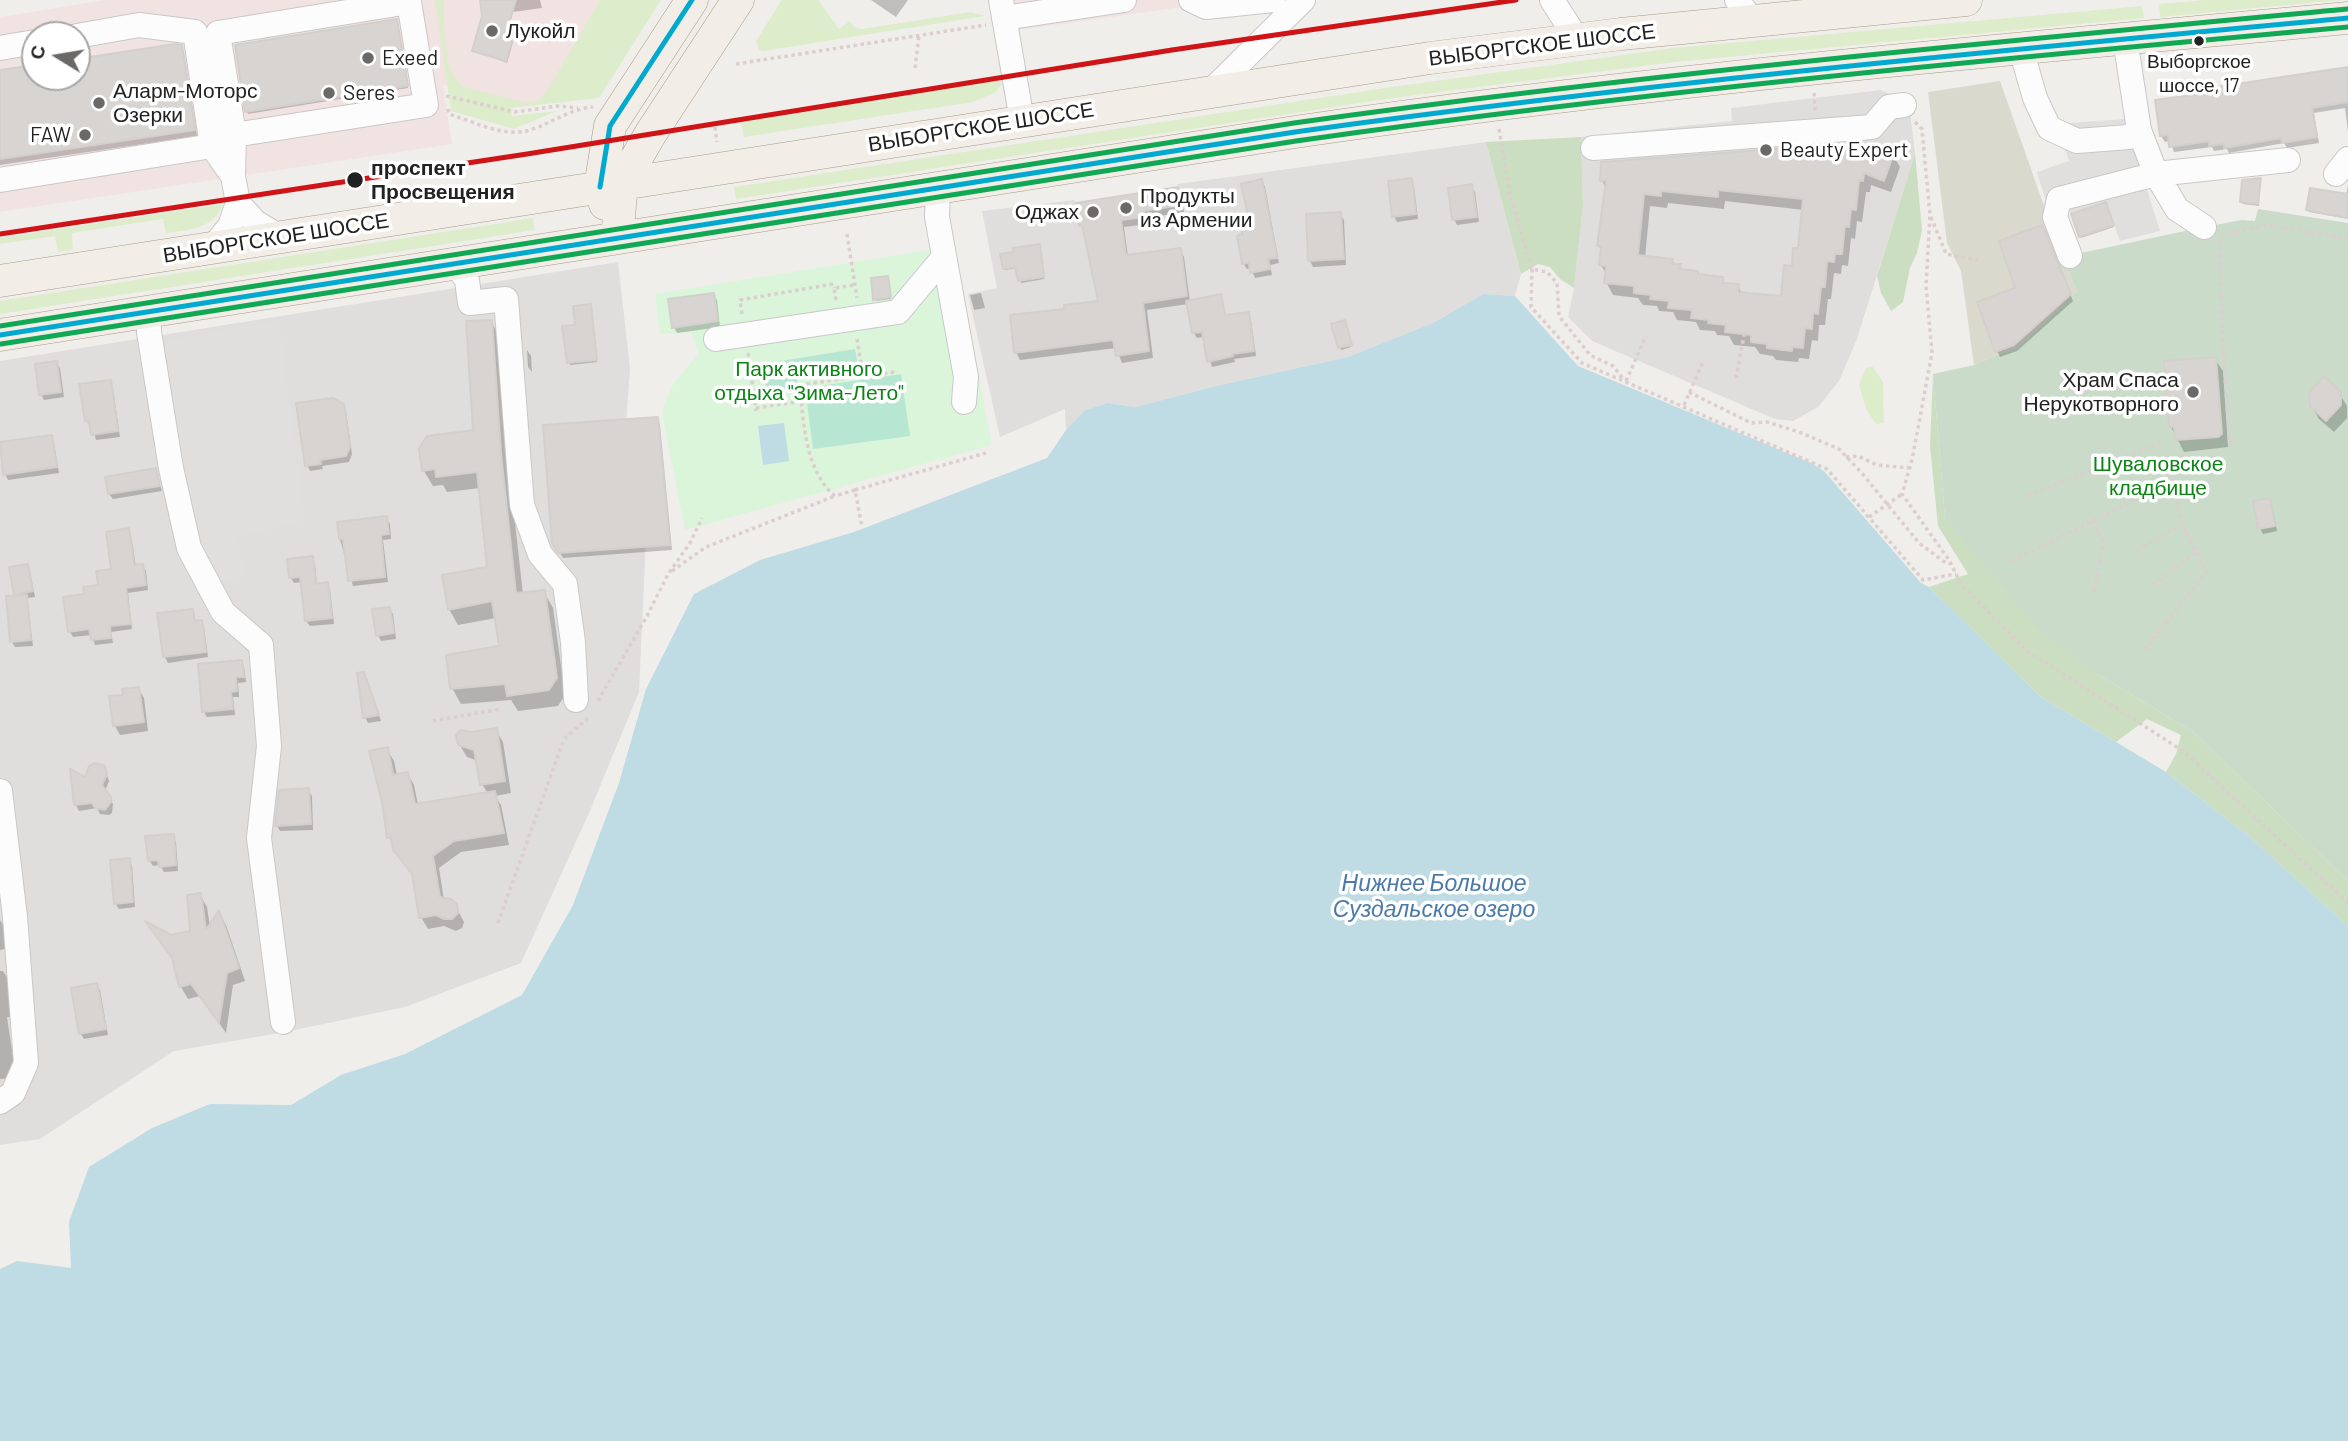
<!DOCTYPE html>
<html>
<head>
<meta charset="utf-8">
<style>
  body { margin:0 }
  #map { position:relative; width:2348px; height:1441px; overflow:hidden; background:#f0eeeb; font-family:Barlow,sans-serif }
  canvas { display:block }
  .north { position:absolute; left:21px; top:21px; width:70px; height:70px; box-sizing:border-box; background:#fff; border:2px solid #a7a7a7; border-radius:50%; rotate:281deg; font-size:19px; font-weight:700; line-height:28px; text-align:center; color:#222 }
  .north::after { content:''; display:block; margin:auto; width:24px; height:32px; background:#6a6968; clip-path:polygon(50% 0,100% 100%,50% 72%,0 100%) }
</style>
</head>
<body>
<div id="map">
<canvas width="2348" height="1441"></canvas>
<div class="north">С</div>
</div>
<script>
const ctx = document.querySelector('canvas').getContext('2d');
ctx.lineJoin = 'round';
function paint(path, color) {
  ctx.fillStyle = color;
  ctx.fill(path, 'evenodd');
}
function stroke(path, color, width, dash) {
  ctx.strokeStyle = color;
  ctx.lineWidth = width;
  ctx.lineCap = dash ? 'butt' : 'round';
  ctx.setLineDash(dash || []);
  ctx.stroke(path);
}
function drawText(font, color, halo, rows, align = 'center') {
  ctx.font = font + ' Barlow,sans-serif';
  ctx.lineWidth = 7;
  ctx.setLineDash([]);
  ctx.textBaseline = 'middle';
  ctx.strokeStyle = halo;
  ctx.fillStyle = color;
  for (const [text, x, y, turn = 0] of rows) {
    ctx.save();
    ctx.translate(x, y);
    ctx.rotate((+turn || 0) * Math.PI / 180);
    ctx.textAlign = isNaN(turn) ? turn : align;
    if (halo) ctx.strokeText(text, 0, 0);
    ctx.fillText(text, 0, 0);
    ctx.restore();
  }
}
const residential = new Path2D(`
  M1881 90 1909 104 1915 153 1857 339 1839 381 1818 407 1793 421 1775 419 1592 341 1568 317 1574 288 1583 205 1581 137 1732 121 1731 108Z
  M1486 142 1521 274 1515 296 1483 294 1433 323 1348 357 1216 386 1136 407 1108 403 1085 410 1066 430 1065 409 1000 437 968 294 997 288 982 211 1075 200 1076 203 1142 194 1178 187V184Z
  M618 262 630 369 624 452 646 538 639 692 589 813 521 963 405 1007 280 1033 174 1051 40 1139 0 1145V361Z`);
const commercial = new Path2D(`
  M105 0H605L541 103 527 104 443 85 452 144 0 212V17ZM35 35H77V77H35Z
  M1007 0H1231L1012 31Z`);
const construction = new Path2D(`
  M2000 81 2062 257 2077 291 2019 346 1974 365 1961 271 1947 243 1928 92Z`);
const grass = new Path2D(`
  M435 0H444C445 28 441 67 463 87L527 103 538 101 547 91 600 0H661L599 98 511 108 512 116 557 111 514 129 451 111Z
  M782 0H818L839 29 850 21 854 27 862 29 971 12 985 16 763 51 759 50 756 41Z
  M2205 0H2340L2160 17 2159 4Z
  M2142 6 2144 18 1675 62 1386 99 736 199 734 187 1385 88 1673 48Z
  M1004 80 996 92 973 102 744 137 741 122Z
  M223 204C213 230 190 229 166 233L163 219 72 233 73 250 58 252 55 236 0 244V238Z
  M533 218 535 230 0 314V301Z
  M1873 367 1883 382 1884 423 1876 424 1867 411 1859 385 1866 368Z`);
const forest = new Path2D(`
  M1581 137 1583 205 1574 288 1560 279 1550 267 1538 264 1521 274 1486 142Z
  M1915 153 1922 230 1917 253 1910 268 1903 302 1891 311 1881 293 1877 276Z
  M1933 374 1945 519 2096 673 2193 732 2348 881V926L2249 836 2166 772 2176 754 2181 735 2147 719 2116 742 2041 697 1929 587 1968 574 1938 526 1930 446Z`);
const cemetery = new Path2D(`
  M2258 209 2348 223V881L2193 732 2096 673 2040 631 1945 519 1933 374 1974 365 2019 346 2077 291 2062 257 2204 227 2242 220 2255 221Z`);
const park = new Path2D(`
  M954 246 992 445 685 530 662 412 671 387 699 353 691 332 660 334 655 294Z`);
const pitch = new Path2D(`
  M855 349 858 365 797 374 798 390 767 395 763 364Z
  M901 374 910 436 813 449 805 388Z`);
const parking = new Path2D(`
  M2125 119 2160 231 2120 241 2106 202 2071 214 2066 201 2048 209 2037 172 2069 161 2056 124Z
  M278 320 305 520 237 537 245 576 195 585 157 343Z`);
const water = new Path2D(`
  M1483 294 1515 296 1578 366 1811 463 1824 471 1921 583 1929 587 2041 697 2166 772 2249 836 2348 926V1441H0V1269L17 1261 71 1268 69 1222 89 1167 152 1128 210 1104 291 1105 341 1075 405 1054 522 995 573 905 619 783 646 689 694 594 760 560 854 532 1047 458 1066 430 1085 410 1108 403 1136 407 1216 386 1348 357 1433 323Z
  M784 423 789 461 763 465 758 426Z`);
const shadow = new Path2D(`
  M482 0H540L542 8 513 12 506 35 514 39 507 63 474 50 484 16Z
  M871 0H908L896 17Z
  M397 23 408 88 248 114 247 112Z
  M181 47 184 53 197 136 0 165V72L35 67V77H77V61Z
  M2348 68V132L2345 108 2314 113 2319 143 2287 148 2284 143 2229 153 2227 149 2214 151 2212 147 2174 152 2170 141 2165 142 2161 136 2219 93Z
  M1845 146 1848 150 1893 155 1900 167 1891 192 1871 185 1870 192H1866L1862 222 1857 221 1855 239 1851 238 1848 266 1842 265 1841 274 1834 273 1831 299H1828L1825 325H1819L1818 341 1812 340 1809 359 1799 358 1798 362 1776 360 1773 356 1760 354 1755 347 1734 345 1729 336 1717 335 1715 331 1700 330 1696 322 1677 320 1673 312 1659 311 1657 306 1643 305 1638 298 1613 295 1606 282V274L1601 265 1602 252 1599 246 1606 189 1602 180 1818 153ZM1725 201 1804 210 1800 250 1782 298 1742 294 1738 286 1726 285 1722 278 1699 276 1697 272 1683 271 1672 261 1645 258 1650 206 1667 208 1668 203 1724 209Z
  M1411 180 1414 186 1418 219 1397 222 1394 216Z
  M2260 180 2259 206 2243 204 2242 202Z
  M1262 181 1265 187 1279 263 1270 265 1272 275 1255 278 1251 268 1247 269 1243 263Z
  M2348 185V219L2309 212 2307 210 2346 196Z
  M1471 186 1475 192 1479 222 1457 225 1454 219Z
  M1177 189 1182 196 1184 212 1148 218V224L1124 227 1128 257 1180 249 1184 257 1190 302 1220 296 1226 317 1248 314 1251 320 1256 356 1234 359 1235 362 1212 367 1204 337 1197 338 1193 332 1188 304 1147 310 1153 358 1122 363 1116 348 1020 360 1016 352 1066 311 1100 302 1085 233 1081 225Z
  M2107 206 2114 227 2081 238 2080 236Z
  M1340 214 1344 220 1346 265 1313 267 1310 261 1308 216Z
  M2045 233 2073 301 2017 351 2000 357 1997 351 2018 289Z
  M1039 246 1044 279 1021 283 1017 268 1006 270 1004 268Z
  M888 280 891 299 876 301 875 299Z
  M981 293 985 308 974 310 970 295Z
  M713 295 717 300 720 327 677 333 674 327Z
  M591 308 597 362 570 365 577 326Z
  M491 322 501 338 509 470 523 594 544 592 553 608 565 695 558 706 518 711 511 700 461 704 452 688 501 648 496 618 458 625 449 609 489 568 480 488 447 492 443 485 433 486 424 471 475 432Z
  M1345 324 1351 347 1341 350 1333 325Z
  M527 350 531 356 532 372 528 367Z
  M2215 359 2223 371 2228 447 2184 452 2171 427Z
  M56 363 60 368 64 397 44 400 41 394Z
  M110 382 113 388 120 437 96 440 92 426 86 421Z
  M2339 393 2347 406V418L2334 432 2319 419 2311 405Z
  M342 405 346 411 352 454 349 462 322 466 323 469 310 471 307 465Z
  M657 419 660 425 672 550 563 558 554 543Z
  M51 437 54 443 59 473 8 480 5 474Z
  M155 470 162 491 113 499 109 494Z
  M2269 500 2272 505 2277 531 2263 534 2260 528Z
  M386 518 390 524 391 539 383 540 388 582 353 586 340 539Z
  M128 530 131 536 136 567 142 566 146 571 148 590 128 593 132 629 111 632 113 643 95 645 92 635 73 637 70 632 86 596 99 587 113 570Z
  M312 558 315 564 317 585 327 584 330 590 334 624 310 626 306 621 302 582 294 583 291 578Z
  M27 566 30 572 35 597 27 598 33 646 15 647 12 642 17 597 15 594Z
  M389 609 393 614 396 639 381 641 378 635Z
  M192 611 196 622H201L204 627 208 657 168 663 165 657 159 615Z
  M241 662 244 667 246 682 238 683 239 697H233L235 715 207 717 204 712Z
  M364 674 367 679 381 721 368 723 365 717Z
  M138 688 144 698 148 731 120 735 115 726 125 696Z
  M496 730 503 742 511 793 495 796 501 805 509 845 461 852 439 868 444 900 454 903 464 922 462 928 456 931 444 926 428 929 421 917 415 878 402 862 389 837 387 749 394 761 397 776 408 774 414 785 418 805 488 794 482 784 478 761 467 757 459 744 471 734Z
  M72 772 86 779 106 773 109 781 105 791 113 804 112 813 109 815 100 814 97 808 79 811 76 805Z
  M308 790 312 796 313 830 280 831 277 826Z
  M173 836 176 842 178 871 164 872 160 865 153 866 149 860Z
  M129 860 132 866 135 907 119 909 115 903Z
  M200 895 207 907 210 927 219 914 226 925 245 981 233 985 226 1033 200 996 188 999 181 987 175 962 171 937 192 932Z
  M0 920 4 926 5 949 0 950Z
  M0 971H3L8 979 11 1017H7L15 1070 11 1078 0 1079Z
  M97 985 100 990 108 1035 84 1039 81 1034 73 989Z`);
const building = new Path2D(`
  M480 0H516L506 33 514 35 506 61 472 51 482 16Z
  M397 19 408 86 245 112 235 45Z
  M175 44 182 45 195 130 0 159V70L35 65V77H77V59Z
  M2348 67V102L2312 108 2317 137 2282 143 2281 138 2224 148V144L2209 146V141L2169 147 2168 135 2160 136 2155 100 2217 92V87Z
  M1846 144V148L1894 153 1884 181 1864 173 1863 181 1859 180 1856 210 1851 209 1849 227 1845 226 1842 254H1835L1834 262 1827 261 1825 287H1821L1818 314 1813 313 1812 329 1805 328 1803 348 1792 347V351L1767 348V344L1751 342V335L1725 332 1726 325 1708 323 1709 320 1691 318 1692 310 1668 308 1669 301 1650 299 1651 295 1634 293V286L1604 283 1606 266 1599 265 1601 247 1597 246 1606 181H1600L1601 162 1790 148 1816 151 1817 146ZM1718 190 1803 199 1798 248H1793L1792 266 1784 265 1781 296 1738 292 1739 284 1723 283V277L1698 274V271L1680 269 1681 264H1672L1673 259 1638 255 1644 194 1661 196V191L1718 197Z
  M1412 178 1416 214 1392 217 1388 181Z
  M2261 178 2258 204 2240 202 2242 180Z
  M1262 179 1277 258 1268 259 1270 269 1250 273 1249 263 1242 264 1237 236 1242 234 1241 226 1250 224 1241 184Z
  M1472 184 1477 217 1452 220 1448 188Z
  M1178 187 1181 205 1144 211 1145 217 1121 220 1126 255 1181 248 1187 296 1143 303 1149 351 1116 356 1113 340 1014 353 1010 315 1064 309V305L1098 301 1082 225 1079 226 1076 203Z
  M2310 188 2348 194V218L2306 210Z
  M2106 202 2114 225 2079 237 2071 214Z
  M1341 212 1344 259 1308 261 1306 214Z
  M2042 225 2071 294 2014 345 1995 352 1977 302 2015 288 1999 241Z
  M1040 244 1044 277 1018 281 1015 267 1003 269 1000 254 1014 252 1013 248Z
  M888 276 891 297 873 300 871 278Z
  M714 293 718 321 672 328 668 299Z
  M1221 294 1225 315 1249 312 1254 351 1232 354 1233 356 1207 362 1202 332 1192 333 1186 301Z
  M591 304 597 360 567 363 562 326 575 325 573 306Z
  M492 320 501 453 516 593 545 590 557 678 549 690 507 696 505 684 450 689 446 655 499 646 492 601 448 610 442 575 487 567 477 472 436 477 435 469 422 471 419 448 427 436 473 430 466 321Z
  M1345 320 1352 345 1338 348 1331 324Z
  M2216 357 2222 434 2218 437 2175 440 2174 427H2169L2164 361Z
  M57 361 61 392 39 395 35 364Z
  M2324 376 2341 392V405L2326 421 2310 406 2309 393Z
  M111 380 118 431 91 435 89 421H85L79 384Z
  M333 398 344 404 350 447 346 456 320 460 321 464 305 466 296 403Z
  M658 417 670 545 558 553 552 543 543 425Z
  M52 435 57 467 3 475 0 442Z
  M156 468 160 486 108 494 105 477Z
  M2270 498 2275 526 2258 529 2253 501Z
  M387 516 389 534 381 535 385 577 348 581 343 539H339L337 522Z
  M129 528 134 565 143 564 146 585 126 588 131 624 110 626 111 638 91 640 89 629 68 632 63 597 84 594 83 587 98 585 96 571 111 569 106 532Z
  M313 556 316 584 328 582 332 618 305 621 300 577 289 578 287 559Z
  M28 564 33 591 14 595 9 567Z
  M27 595 31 640 10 642 6 596Z
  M390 607 394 633 376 636 372 609Z
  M193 609 195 621 202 620 206 652 163 657 157 613Z
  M242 660 244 677H236L237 691 231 692 233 709 202 712 198 664Z
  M364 672 379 715 363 718 357 673Z
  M139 687 144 722 113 726 109 696 123 695 122 689Z
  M497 728 505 781 480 785 474 750 458 745 456 735 461 730 471 732Z
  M388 747 393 775 408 772 415 804 495 791 504 833 454 841 433 856 440 897 451 899 457 904 458 913 452 919H444L436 915 419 918 412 874 393 850 391 837 387 838 382 802 369 751Z
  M94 763 104 765 106 769 107 774 102 785 111 797V802L105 810 95 808 92 803 74 805 70 769 85 777 89 766Z
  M309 788 311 824 275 826 279 790Z
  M174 834 176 865 159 867 158 860 148 861 145 836Z
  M130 858 133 902 114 904 110 860Z
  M201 893 206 930 219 910 239 968 227 973 219 1023 191 984 179 987 172 958 145 921 171 935 190 931 187 895Z
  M97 983 106 1029 79 1034 71 988Z`);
const path = new Path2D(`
  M736 64 986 25
  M915 68 919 36
  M1814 93 1815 111
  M446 96 515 112 557 106 578 108
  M448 109 449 114C474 122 505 138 530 130 552 123 570 109 593 107
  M1915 122 1922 129 1930 215 1926 286 1932 353 1912 460 1902 494 1949 560 1961 584 2026 650 2183 751 2348 903
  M715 127 717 142
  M1499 129 1510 195 1532 269 1547 272 1557 283 1559 316 1590 355 1613 366 1624 380
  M1931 217 1946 254 1983 261
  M847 234 857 298
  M2222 235 2268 225 2348 239
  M2219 240 2223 348 2230 445
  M1532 269 1531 307 1582 363 1827 469 1923 580 1956 574
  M836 300 834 288 855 285
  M742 314 740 300 833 284 834 288
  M857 339 863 376 800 385C803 421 805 471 835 496L855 490 862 527
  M748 353 756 411
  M863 376 895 372
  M1736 378 1744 335
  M1626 381 1646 336
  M1689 392 1751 423 1767 422 1799 432 1839 449 1861 472 1919 543 1943 561 1950 564
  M1684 405 1703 362
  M756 408 802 401
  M1846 457 1858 456 1877 465 1910 468
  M855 490 986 453
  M2028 496 2162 442
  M1869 517 1902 494
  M2092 521 2103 541 2094 591
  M2137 550 2182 524
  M2012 561 2159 488 2184 454
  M672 571 706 547 835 496
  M2153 585 2196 552
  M2144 650 2207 572 2182 524 2171 472
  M598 701 647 616 668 574 690 543 702 518
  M433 721 501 709
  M498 923 564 739 589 717`);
const minor = new Path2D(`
  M1001 0 1022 120
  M1191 0 1206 7 1273 0
  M1552 0 1577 39
  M1737 0 1752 20
  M1004 18 1124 0
  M77 36 139 25 195 32 212 146 233 176
  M0 48 35 42
  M2021 49 2035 98 2049 128 2077 141 2129 137 2139 130 2125 39
  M1211 91 1303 0
  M2139 130 2156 174 2177 209 2204 227
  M234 135 426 105 409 2 218 33 234 135 233 176 238 203 255 222 280 237
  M1593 148 1872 127 1889 107 1904 105
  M2336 174 2348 159
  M0 180 212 146
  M938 188 937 217 966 377 964 402
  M212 248 230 226 238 203
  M2070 256 2055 217 2059 199 2156 174 2288 160
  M455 264 467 280 470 303 506 299 522 505 540 554 565 584 573 642 576 700
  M148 312 149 332 171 468 189 548 223 612 261 645 269 746 259 838 283 1022
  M716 339 898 312 944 257
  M0 791 15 917 26 1063 13 1093 0 1102`);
const major = new Path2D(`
  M605 204 600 187 610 126 692 0
  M617 238 622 183 651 133 738 0
  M0 281 1430 58 1621 34 1966 0
  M0 335 1295 132C1645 80 1996 51 2348 18`);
const bus1 = new Path2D(`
  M600 187 610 126 692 0
  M0 335 1295 132C1645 83 1996 51 2348 18`);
const bus2 = new Path2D(`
  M1 344 1296 141C1646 91 1997 59 2348 27`);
const bus3 = new Path2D(`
  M0 326 1294 123C1644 74 1995 42 2347 9`);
const tram1 = new Path2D(`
  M0 234 527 154 1172 50 1516 0`);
const markers = [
  [492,31,7,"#6a6968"],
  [2199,41,6,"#222"],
  [368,58,7,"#6a6968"],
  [329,93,7,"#6a6968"],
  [99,103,7,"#6a6968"],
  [85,135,7,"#6a6968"],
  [1766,150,7,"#6a6968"],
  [355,180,9,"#222"],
  [1126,208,7,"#6a6968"],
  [1093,212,7,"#6a6968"],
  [2193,392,7,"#6a6968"]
];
const busNames = [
  ["Выборгское",2199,62],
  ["шоссе, 17",2199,86]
];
const poiNames = [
  ["Лукойл",506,31],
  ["Exeed",382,58],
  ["Аларм-Моторс",113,91],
  ["Озерки",113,115],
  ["Seres",343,93],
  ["FAW",71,135,"right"],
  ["Beauty Expert",1780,150],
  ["Продукты",1140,196],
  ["из Армении",1140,220],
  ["Оджах",1079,212,"right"],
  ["Храм Спаса",2179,380,"right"],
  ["Нерукотворного",2179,404,"right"]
];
const streetNames = [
  ["ВЫБОРГСКОЕ ШОССЕ",1542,45,-7],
  ["ВЫБОРГСКОЕ ШОССЕ",981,127,-9],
  ["ВЫБОРГСКОЕ ШОССЕ",276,238,-9]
];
const stopNames = [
  ["проспект",371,168],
  ["Просвещения",371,192]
];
const parkNames = [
  ["Парк активного",809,369],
  ["отдыха \"Зима-Лето\"",809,393],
  ["Шуваловское",2158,464],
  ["кладбище",2158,488]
];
const waterNames = [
  ["Нижнее Большое",1434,883],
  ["Суздальское озеро",1434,909]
];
paint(residential, '#dfdedc');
paint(commercial, '#f1e3e1');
paint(construction, '#d9d9cd');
paint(grass, '#ddeccb');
paint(forest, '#cbdec1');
paint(cemetery, '#cadbca');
paint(park, '#daf5da');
paint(pitch, '#b7e6d2');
paint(parking, '#e0dfde');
paint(water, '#bfdbe3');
paint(shadow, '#0003');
paint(building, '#d7d4d2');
stroke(building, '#d3d0cc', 2);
stroke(minor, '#c9c8c7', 26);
stroke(major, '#a79c86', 33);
stroke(path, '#dccecd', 3.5, [3.5, 3.5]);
stroke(minor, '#fdfcfc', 24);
stroke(major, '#f3ede7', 32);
stroke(bus1, '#00a9ce', 5);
stroke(bus2, '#10a855', 5);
stroke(bus3, '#10a855', 5);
stroke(tram1, '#ce1417', 5);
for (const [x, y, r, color] of markers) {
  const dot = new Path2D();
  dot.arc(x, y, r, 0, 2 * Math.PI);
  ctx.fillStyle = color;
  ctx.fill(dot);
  stroke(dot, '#fff', 2.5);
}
drawText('19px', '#222', '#fff', busNames);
drawText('21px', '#222', '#fff', poiNames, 'left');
drawText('21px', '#222', '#fff', streetNames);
drawText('bold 21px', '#222', '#fff', stopNames, 'left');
drawText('21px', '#0c8416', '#fff', parkNames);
drawText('italic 23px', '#4a7aab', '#fff', waterNames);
</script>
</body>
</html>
